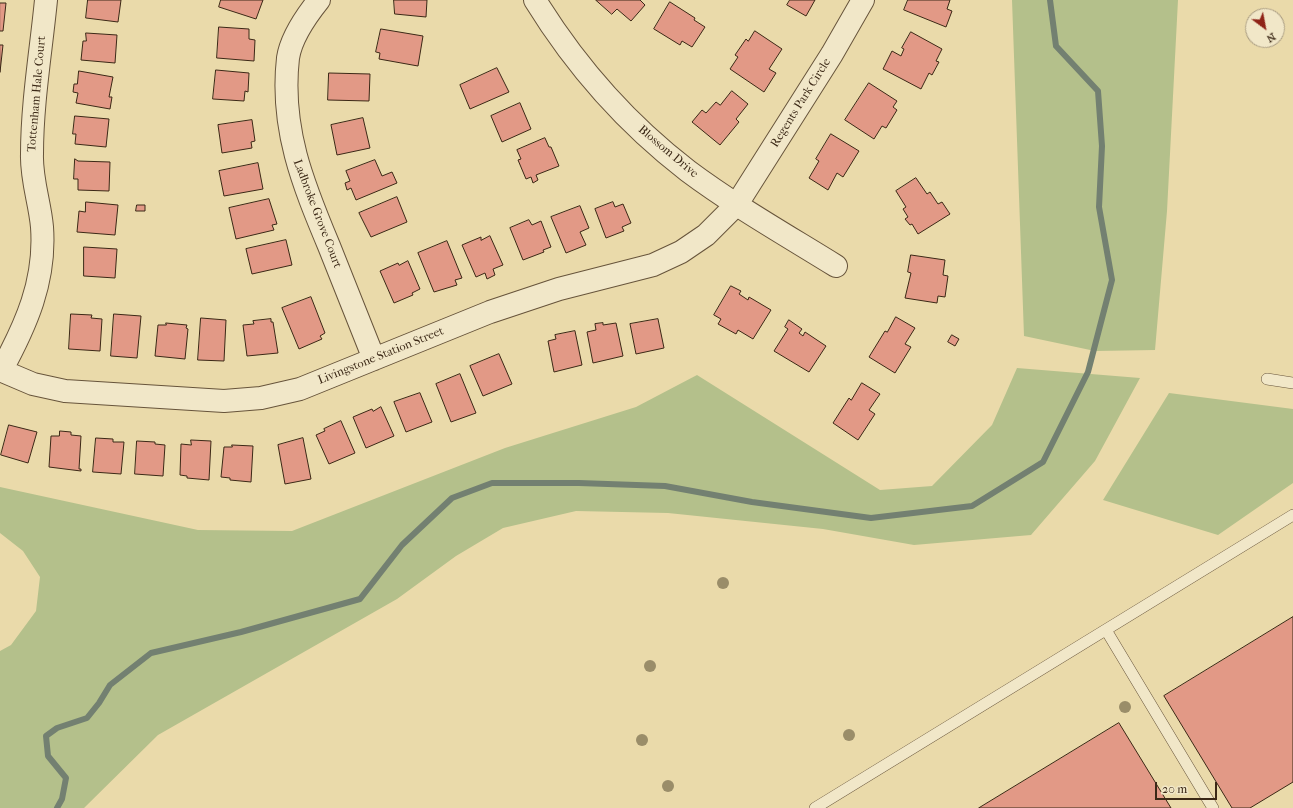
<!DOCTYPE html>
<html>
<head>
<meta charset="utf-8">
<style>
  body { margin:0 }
  #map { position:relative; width:1293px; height:808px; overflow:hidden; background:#eadaaa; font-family:"IM FELL French Canon",serif }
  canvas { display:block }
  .north { position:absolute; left:1245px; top:8px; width:40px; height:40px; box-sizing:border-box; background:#f1e7c8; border:1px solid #a89b81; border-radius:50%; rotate:148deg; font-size:11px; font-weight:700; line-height:16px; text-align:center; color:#3b2816 }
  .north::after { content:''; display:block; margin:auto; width:14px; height:18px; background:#8f2418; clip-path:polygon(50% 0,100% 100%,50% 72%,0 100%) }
  .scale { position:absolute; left:1155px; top:782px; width:62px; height:18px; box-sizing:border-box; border:2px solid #3b2816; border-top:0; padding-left:5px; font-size:12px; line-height:14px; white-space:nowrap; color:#3b2816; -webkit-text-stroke:3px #f1e7c8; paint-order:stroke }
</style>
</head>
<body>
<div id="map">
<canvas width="1293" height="808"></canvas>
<div class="north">N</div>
<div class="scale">20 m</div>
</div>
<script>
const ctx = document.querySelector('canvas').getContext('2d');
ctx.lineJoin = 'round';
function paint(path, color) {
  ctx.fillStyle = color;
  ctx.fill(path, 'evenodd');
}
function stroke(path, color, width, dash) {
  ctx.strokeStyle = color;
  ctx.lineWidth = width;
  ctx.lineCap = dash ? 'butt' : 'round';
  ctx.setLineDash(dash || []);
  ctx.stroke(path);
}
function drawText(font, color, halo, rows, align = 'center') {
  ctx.font = font + ' "IM FELL French Canon",serif';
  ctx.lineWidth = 3;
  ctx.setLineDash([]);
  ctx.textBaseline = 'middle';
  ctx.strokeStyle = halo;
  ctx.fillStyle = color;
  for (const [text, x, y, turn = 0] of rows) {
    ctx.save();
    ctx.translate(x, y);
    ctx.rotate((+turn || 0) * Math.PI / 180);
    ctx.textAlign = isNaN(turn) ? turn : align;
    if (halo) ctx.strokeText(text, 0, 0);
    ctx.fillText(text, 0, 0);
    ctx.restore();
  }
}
const green = new Path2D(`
  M1012 0H1178L1167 211 1155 350 1095 351 1024 336Z
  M1017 368 1140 378 1095 461 1031 535 914 545 823 529 668 513 576 511 503 528 456 556 397 599 158 735 84 808H0V651L11 645 36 611 40 577 23 551 0 533V487L198 530 292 531 505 448 636 407 697 375 880 490 932 486 992 425Z
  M1169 393 1293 409V483L1218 535 1103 500Z`);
const stream = new Path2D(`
  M57 808 62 799 66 778 48 756 46 736 57 728 87 718 99 703 110 685 151 653 241 632 360 599 402 545 452 498 492 483H579L665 486 752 502 871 518 972 506 1043 462 1088 372 1112 280 1099 207 1102 146 1098 91 1056 46 1050 0`);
const building = new Path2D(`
  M88 0H121L118 22 86 18Z
  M221 0H263L256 19 219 7Z
  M394 0H427L426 17 395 14Z
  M596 0H640L645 5 631 21 617 9 612 14Z
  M790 0H815L806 16 787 5Z
  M908 0H950L947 9 952 11 946 27 904 10Z
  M670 2 695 18 694 20 705 27 692 47 682 41 680 45 654 29Z
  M0 3H6L3 31H0Z
  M219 27 249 29V39L255 40 254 61 217 58Z
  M381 29 423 36 418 66 379 59 380 53 376 52Z
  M755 31 782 49 769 69 776 73 764 92 730 69 738 57 735 55 746 39 748 41Z
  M911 32 942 49 936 61 939 62 932 75 929 73 921 89 883 69 892 51 901 56 904 49 902 48Z
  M86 33 117 35 115 63 81 60 83 41H86Z
  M0 45H3L0 72Z
  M497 68 509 92 470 109 460 85Z
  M216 70 249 73 248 92 245 91 244 101 213 99Z
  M79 71 113 77 109 97H112L110 109 76 103 78 93 73 92 74 84H77Z
  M329 73 370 74 369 101 328 100Z
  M869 83 897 101 893 107 897 110 886 128 882 126 874 139 845 120Z
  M732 91 748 104 736 119 739 122 720 145 692 122 702 110 706 113 716 102 720 105Z
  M520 103 531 129 502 142 491 116Z
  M75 116 109 119 106 147 75 144 76 134H73Z
  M363 118 370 148 337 155 331 125Z
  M252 120 255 141 251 142 252 148 222 153 218 125Z
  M831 134 859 151 843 177 837 173 828 190 809 178 819 161 816 159Z
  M545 138 549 147H551L559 166 536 175 538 180 533 183 531 177 526 179 518 160 521 159 517 150Z
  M75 159 78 161 110 162 109 191 78 190V179H74Z
  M375 160 382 176 392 172 397 183 356 200 351 188 347 190 345 183 350 181 346 171Z
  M258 163 263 189 224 196 219 171Z
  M916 178 927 194 930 192 938 204 942 202 950 214 918 234 912 224 910 225 905 219 908 217 903 209 906 207 896 191Z
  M397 197 407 222 371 237 359 213Z
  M269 199 277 224 272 225 274 230 236 239 229 208Z
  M86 202 118 205 115 235 77 232 79 211 85 212Z
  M613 202 615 207 623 204 631 223 622 227 624 231 606 238 595 209Z
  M137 205H145V211H136Z
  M580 206 589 228 580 232 586 245 566 253 551 217Z
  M529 220 532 225 541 221 551 247 543 250 544 252 523 260 510 228Z
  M490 236 503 265 493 269 495 275 487 279 485 273 476 277 462 245 481 237V240Z
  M286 240 292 265 252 274 246 249Z
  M447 241 462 278 455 280 457 285 434 292 418 253Z
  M84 247 117 249 115 278 84 276Z
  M911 255 945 260 943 275 948 276 945 297 938 296 937 303 905 298 911 273 908 272Z
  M408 261 420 289 412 293 413 295 394 303 380 271 398 263 399 265Z
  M731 286 741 291 739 294 748 300 749 297 771 310 753 339 738 330 736 334 718 324 721 319 714 315Z
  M311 297 325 333 320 336 322 339 299 349 282 308Z
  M71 314 92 315 91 318 102 319 100 351 69 349Z
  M114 314 141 316 137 358 111 356Z
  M896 317 915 328 905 344 911 347 895 373 869 357 885 331 887 332Z
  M201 318 226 320 224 361 198 360Z
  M271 319V322H273L278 353 247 356 243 325 254 324 253 321Z
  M658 319 664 348 636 354 630 324Z
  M789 320 802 329 799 333 803 336 805 332 826 346 809 372 774 351 788 329 785 327Z
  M166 323 187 325 186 328 188 329 185 359 155 356 158 325H166Z
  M603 323V325L616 323 623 356 593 363 587 332 596 330 595 324Z
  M575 331 582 365 554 372 548 341 556 339 555 335Z
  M952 335 959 339 955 346 948 342Z
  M499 354 512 384 483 396 470 366Z
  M460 374 476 413 451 422 436 384Z
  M862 383 880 394 869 410 875 414 858 440 833 423 849 398 851 400Z
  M420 393 432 422 406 432 394 402Z
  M381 407 394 436 366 448 353 417 372 409 373 411Z
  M341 421 355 453 329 464 316 435 325 431 324 429Z
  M9 425 37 432 28 463 1 455Z
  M60 431 71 432V435L81 436 79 469H81V471L49 467 51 436H59Z
  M96 438 113 439V442H124L121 474 93 472Z
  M303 438 311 479 285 484 278 445Z
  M191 440 211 441 209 480 187 478V476L180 475 181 444 191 445Z
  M137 441 155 442V444L165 445 163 476 135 474Z
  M232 445 253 446 251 482 230 480V478L221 477 224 447H232Z
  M1293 617V782L1250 808H1232L1164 696Z
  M1119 723 1171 808H979Z`);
const lane = new Path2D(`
  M1267 379 1293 383
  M1106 630 1213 808
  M815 808 1293 515`);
const street = new Path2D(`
  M319 0C307 15 291 38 288 58 280 128 303 184 329 246 344 284 359 321 374 359
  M535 0C575 65 627 124 688 171 735 206 786 235 836 266
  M0 370 33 384 65 391 224 401 261 398 300 389 490 312 559 289 653 265 681 252 706 235 737 204 832 54 863 0
  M1 371C26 325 46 281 42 227 40 203 31 179 32 154 32 103 41 51 46 0`);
const trees = [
  [723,583],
  [650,666],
  [1125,707],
  [849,735],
  [642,740],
  [668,786]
];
const streetNames = [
  ["Tottenham Hale Court",37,94,-85],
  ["Regents Park Circle",801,103,-58],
  ["Blossom Drive",668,152,40],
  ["Ladbroke Grove Court",317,214,69],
  ["Livingstone Station Street",381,356,-22]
];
paint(green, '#b4c08b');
stroke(stream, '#738071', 6);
paint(building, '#e29986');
stroke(building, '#3b2816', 1);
stroke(lane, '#67543b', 12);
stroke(street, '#67543b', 24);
stroke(lane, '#f1e7c8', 11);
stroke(street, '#f1e7c8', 22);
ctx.fillStyle = '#9a8d69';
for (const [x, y] of trees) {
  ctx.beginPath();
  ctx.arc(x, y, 6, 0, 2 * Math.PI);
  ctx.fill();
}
drawText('12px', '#3b2816', '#f1e7c8', streetNames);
</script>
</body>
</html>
